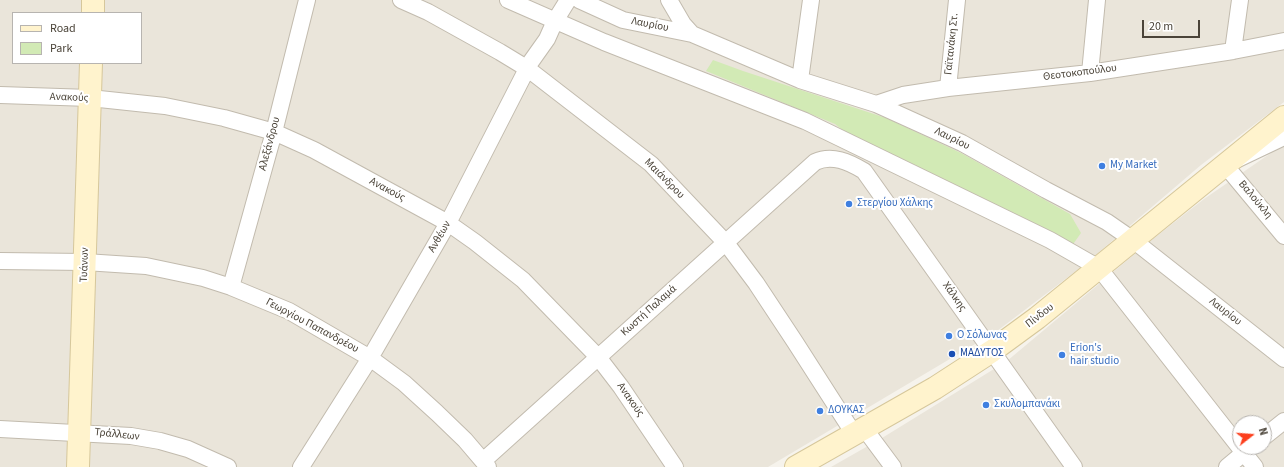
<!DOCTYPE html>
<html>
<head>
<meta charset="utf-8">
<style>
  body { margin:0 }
  #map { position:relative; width:1284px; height:467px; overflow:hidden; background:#f6f3ec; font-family:"Source Sans 3",sans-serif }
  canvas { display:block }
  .legend { position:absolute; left:12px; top:12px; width:130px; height:52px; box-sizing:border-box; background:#fff; border:1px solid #b7b4b0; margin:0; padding:5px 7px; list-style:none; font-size:12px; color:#4b4439 }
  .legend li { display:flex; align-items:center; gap:8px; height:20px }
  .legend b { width:20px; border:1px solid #b7b4b0 }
  .north { position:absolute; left:1232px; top:415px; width:40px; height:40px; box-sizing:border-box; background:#fff; border:1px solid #b7b4b0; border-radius:50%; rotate:73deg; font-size:11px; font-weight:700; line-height:16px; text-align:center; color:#4b4439 }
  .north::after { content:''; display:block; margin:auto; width:14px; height:18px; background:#fc3f1d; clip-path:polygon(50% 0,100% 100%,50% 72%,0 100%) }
  .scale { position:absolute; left:1142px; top:20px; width:58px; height:18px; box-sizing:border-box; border:2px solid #4b4439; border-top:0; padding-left:5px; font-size:12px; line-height:14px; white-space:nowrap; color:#4b4439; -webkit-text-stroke:3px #fff; paint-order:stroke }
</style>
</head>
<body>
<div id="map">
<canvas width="1284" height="467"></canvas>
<ul class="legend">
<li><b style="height:5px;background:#fff3cd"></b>Road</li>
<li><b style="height:11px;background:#d2eab5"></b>Park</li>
</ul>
<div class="north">N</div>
<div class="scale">20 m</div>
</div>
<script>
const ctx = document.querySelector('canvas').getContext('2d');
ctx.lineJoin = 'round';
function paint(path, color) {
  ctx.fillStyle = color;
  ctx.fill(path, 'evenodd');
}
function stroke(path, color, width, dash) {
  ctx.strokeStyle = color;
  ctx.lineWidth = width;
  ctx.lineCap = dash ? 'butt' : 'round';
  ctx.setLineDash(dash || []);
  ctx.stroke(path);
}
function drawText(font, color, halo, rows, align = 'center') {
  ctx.font = font + ' "Source Sans 3",sans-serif';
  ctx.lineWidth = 4;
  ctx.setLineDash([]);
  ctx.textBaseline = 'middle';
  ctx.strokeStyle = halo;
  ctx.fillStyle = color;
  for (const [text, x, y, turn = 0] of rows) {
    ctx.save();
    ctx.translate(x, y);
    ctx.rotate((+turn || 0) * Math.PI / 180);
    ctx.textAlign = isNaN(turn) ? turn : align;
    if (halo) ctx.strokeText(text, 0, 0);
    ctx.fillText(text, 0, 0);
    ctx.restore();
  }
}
const residential = new Path2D(`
  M0 0H89V13H13V63H87L76 467H0Z
  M97 0H1284V102L1201 165 1084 265 997 331 768 467H84L96 63H141V13H97Z
  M1284 144V467H831L882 438 1007 361 1149 242 1204 199ZM1240 423H1264V447H1240Z`);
const green = new Path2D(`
  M713 60 743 71 886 118 961 153 1070 214 1081 233 1066 254 879 158 835 124 706 71Z`);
const street = new Path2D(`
  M401 0 428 12 500 52 528 69 651 164 726 243 756 283 795 342 854 434
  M508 0 604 42 805 121 1050 240 1099 268 1255 467
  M579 0 623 20 692 34 800 80 876 104 962 143 1046 190 1107 222 1133 240 1284 359
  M669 0 683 24 692 34
  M1233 51 1240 0
  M1090 73 1097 0
  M800 80 811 0
  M948 88 957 0
  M0 95 90 98 165 106 224 118 274 132 314 150 448 223 475 242 523 280 598 357 621 387 675 467
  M876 104 903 95 948 88 1090 73 1233 51 1284 41
  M1284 137 1225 165 1284 236
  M0 261 85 262 146 266 203 278 231 287 289 311 370 358 404 383 437 413 465 440 488 467
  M231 287 274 132 307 0
  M864 428 893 467
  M0 429 131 436 160 441 188 449 228 467
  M1264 437 1284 421
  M483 461 815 162C832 154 849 162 864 171L1074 467
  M301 467 370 358 448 223 530 63 547 39 555 21 568 0
  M1227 467 1251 447`);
const secondary = new Path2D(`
  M93 13V0
  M78 467 91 63
  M796 467 935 388 992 351 1037 318 1284 117`);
const markers = [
  [1102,166,4,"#3f7fe0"],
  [849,204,4,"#3f7fe0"],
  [949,336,4,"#3f7fe0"],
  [952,354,4,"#1a4fb4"],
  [1062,355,4,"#3f7fe0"],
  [986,405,4,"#3f7fe0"],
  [820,411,4,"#3f7fe0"]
];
const streetNames = [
  ["Λαυρίου",650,25,11],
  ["Γαϊτανάκη Στ.",952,44,-84],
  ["Θεοτοκοπούλου",1080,73,-7],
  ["Ανακούς",69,98,2],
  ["Λαυρίου",952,139,26],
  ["Αλεξάνδρου",270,144,-75],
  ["Μαιάνδρου",664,179,45],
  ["Ανακούς",387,190,28],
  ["Βαλούκλη",1255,200,50],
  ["Ανθέων",440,237,-60],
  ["Τυάνων",85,265,-88],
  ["Χάλκης",954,297,55],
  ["Κωστή Παλαμά",649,311,-42],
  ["Λαυρίου",1225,312,38],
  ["Πίνδου",1040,316,-38],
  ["Γεωργίου Παπανδρέου",312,326,28],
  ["Ανακούς",630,400,55],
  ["Τράλλεων",117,435,6]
];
const shopNames = [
  ["My Market",1110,166],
  ["Στεργίου Χάλκης",857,204],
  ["Ο Σόλωνας",957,336],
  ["Erion's",1070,349],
  ["hair studio",1070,362],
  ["Σκυλομπανάκι",994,405],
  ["ΔΟΥΚΑΣ",828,411]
];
const transitNames = [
  ["ΜΑΔΥΤΟΣ",960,354]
];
paint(residential, '#eae5da');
paint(green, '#d2eab5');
stroke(street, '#c2bbae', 18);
stroke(secondary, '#d6c79b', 24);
stroke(street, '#fff', 16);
stroke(secondary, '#fff3cd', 22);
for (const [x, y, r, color] of markers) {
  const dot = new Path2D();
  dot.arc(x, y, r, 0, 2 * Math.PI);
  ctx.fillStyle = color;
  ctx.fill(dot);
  stroke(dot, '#fff', 1.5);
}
drawText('11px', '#4b4439', '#fff', streetNames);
drawText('11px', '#366cbe', '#fff', shopNames, 'left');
drawText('11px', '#164399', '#fff', transitNames, 'left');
</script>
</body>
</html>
